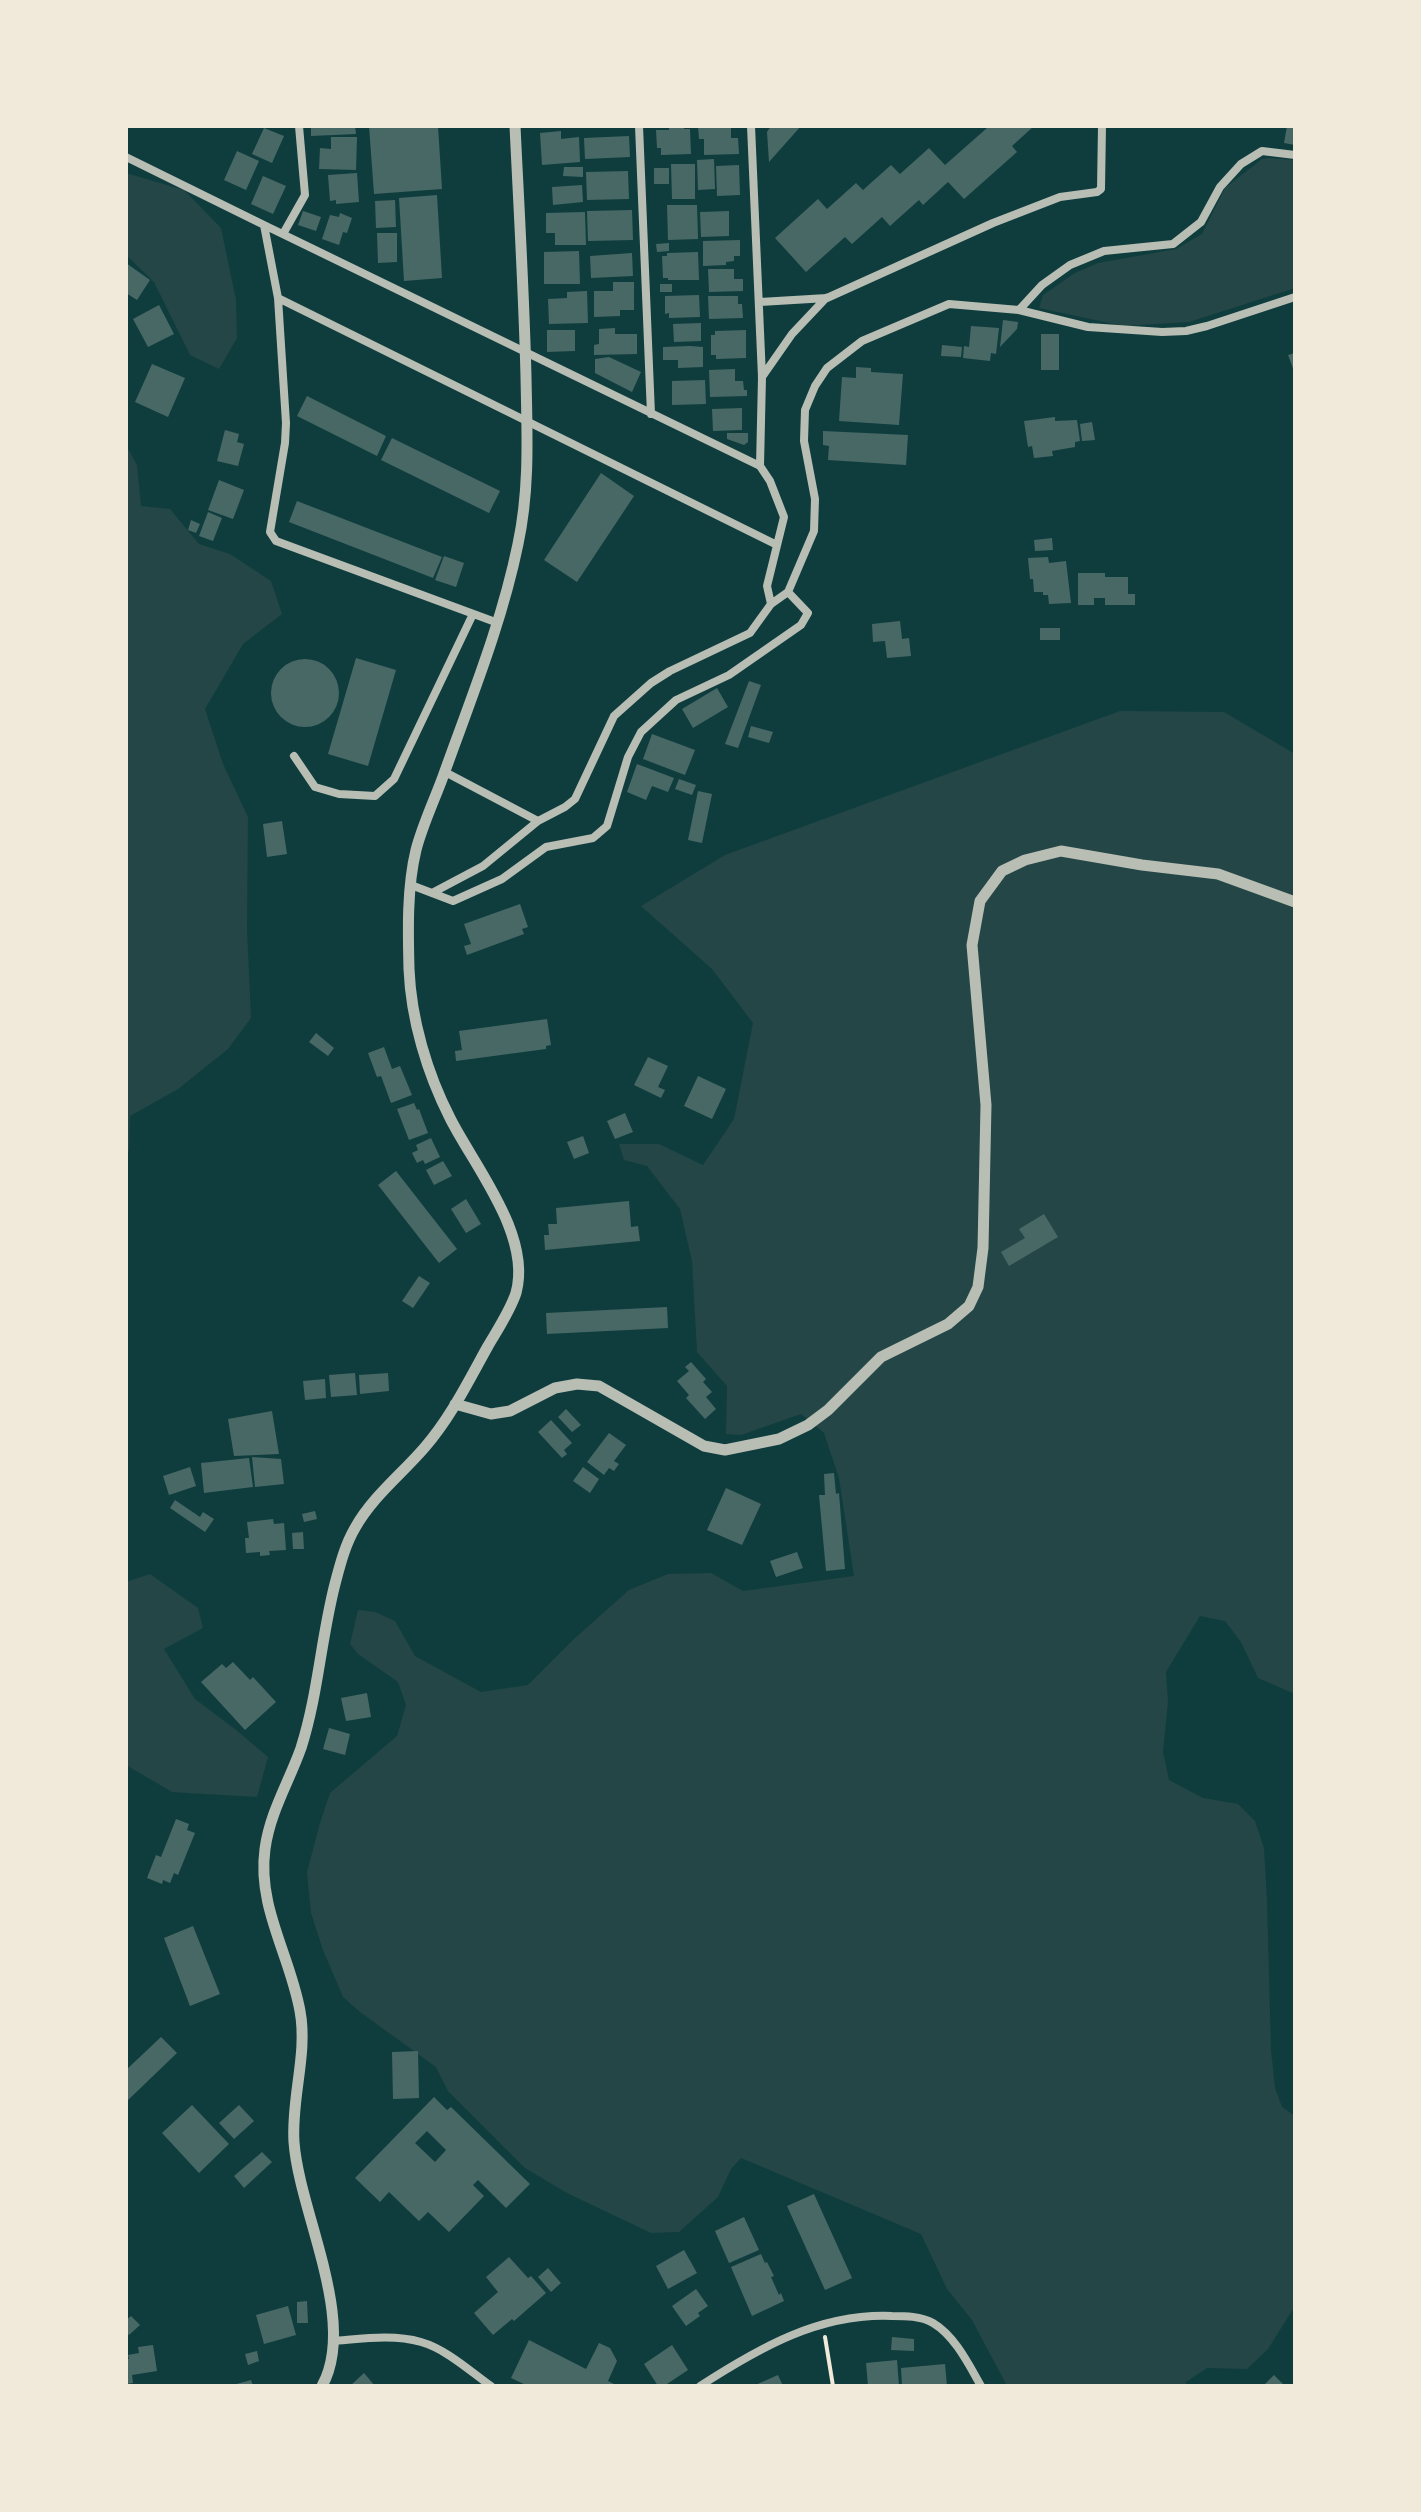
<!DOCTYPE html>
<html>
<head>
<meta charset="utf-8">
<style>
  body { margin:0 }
  #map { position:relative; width:1421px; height:2512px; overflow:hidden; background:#0f3d3e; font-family:"Playfair Display",serif }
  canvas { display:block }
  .frame { position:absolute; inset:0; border:128px solid #f1e9da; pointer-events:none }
</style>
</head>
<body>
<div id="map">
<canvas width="1421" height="2512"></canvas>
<div class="frame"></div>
</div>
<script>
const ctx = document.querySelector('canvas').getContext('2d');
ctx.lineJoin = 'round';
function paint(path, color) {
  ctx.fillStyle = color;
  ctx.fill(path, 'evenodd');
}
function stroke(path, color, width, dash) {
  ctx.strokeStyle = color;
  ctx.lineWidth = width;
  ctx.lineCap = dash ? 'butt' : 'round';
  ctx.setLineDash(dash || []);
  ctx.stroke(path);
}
const green = new Path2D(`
  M1269 158 1295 160V288L1189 322 1123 326 1039 308 1043 295 1075 273 1098 263 1176 249 1202 234 1225 188 1262 159Z
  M126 173 184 190 221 228 236 300 237 338 219 369 190 355 154 282 126 255Z
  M126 445 137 465 141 506 170 509 199 544 230 554 271 581 282 614 243 644 205 709 223 764 248 817 247 930 251 1018 228 1049 178 1089 130 1116 129 1151 126 1153Z
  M1120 711 1224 712 1295 754V1694L1258 1678 1241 1642 1225 1621 1200 1616 1166 1672 1168 1702 1163 1752 1169 1780 1203 1798 1238 1804 1255 1821 1264 1848 1267 1901 1271 2050 1275 2088 1282 2107 1295 2116V2306L1268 2349 1247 2369 1207 2368 1186 2382V2386H1007L972 2320 947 2289 921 2234 741 2158 731 2169 718 2197 679 2232 651 2233 567 2193 525 2168 448 2091 436 2067 360 2012 343 1997 323 1950 311 1913 307 1872 320 1823 330 1793 397 1736 406 1705 398 1682 358 1654 350 1644 358 1610 375 1612 395 1621 415 1656 481 1692 528 1685 574 1639 629 1590 668 1574 711 1573 743 1591 854 1576 839 1478 824 1433 801 1414 741 1435 726 1434 727 1386 697 1352 692 1261 680 1209 647 1166 624 1160 619 1144H659L703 1165 734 1119 753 1023 712 969 641 906 725 855Z
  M150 1574 198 1608 203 1628 164 1649 195 1699 235 1729 268 1757 257 1797 172 1792 126 1765V1582Z`);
const building = new Path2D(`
  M311 126H355L356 134 311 136Z
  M369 126H438L442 189 374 194Z
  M669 126H684V129H690L691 154 661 155V148H657L656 130H669Z
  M698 126H731V138H738L739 154 704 155V139H699Z
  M771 126H801L769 162 767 132Z
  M985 126H1034L1012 146 1017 152 964 199 948 182 923 205 919 200 890 226 882 217 852 244 845 237 806 272 775 238 818 199 827 209 856 183 863 190 891 165 900 174 929 148 945 165 987 128Z
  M1287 126H1295V145L1284 143Z
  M264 128 284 136 272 163 252 154Z
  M561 131V139L579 137 580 162 542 165 540 133Z
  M629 136 630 157 585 159 584 138Z
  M331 137H357L356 170 319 169 320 148 331 149Z
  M237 151 259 161 246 190 224 180Z
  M714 159 715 189 698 190 697 160Z
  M671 164H695V199H672Z
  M739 165 740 195 717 196 716 166Z
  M564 167H583V177L563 176Z
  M654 168H669V184H654Z
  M628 171 629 199 587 200 586 172Z
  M357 173 359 202 336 204V200L330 201 328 175Z
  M263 176 286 186 273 214 251 204Z
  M582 185 583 202 553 205 552 187Z
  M437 195 442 278 404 281 399 198Z
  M395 200 396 227 376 228 375 201Z
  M667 205H697L698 239 668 240Z
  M632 210 633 240 588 241 587 211Z
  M303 211 321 217 316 231 298 225Z
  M729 211V236L701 237 700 212Z
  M585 212 586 245H555V233H546V213Z
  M340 213 352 218 347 233 343 232 339 245 322 239 330 215 339 217Z
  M377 233H397V262L378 263Z
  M740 240V256H734V261L726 262V265L703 266V241Z
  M669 243V251L657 252 656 244Z
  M579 251 580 284H544V252Z
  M698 252 699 280H668V278H663L662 256H667V253Z
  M632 253 633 276 591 278 590 256Z
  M126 263 150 280 137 300 126 293Z
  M708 269H734V279H743V291L709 292Z
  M613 282H634V310H620V316L594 317V291H613Z
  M660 284H672V292H660Z
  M587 291 588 323 549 324 548 299 567 298V292Z
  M699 295 700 317 669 318V313L665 314V296Z
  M708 296H738V304H742L743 318 709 319Z
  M159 305 174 334 148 347 133 319Z
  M1003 320 1018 322 1017 329 1000 347Z
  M701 323V341L674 342 673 324Z
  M971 326 999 328 996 354 991 353 990 361 963 358 964 346 969 347Z
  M615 328V334H637V354L594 355V345L599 344V329Z
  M547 330H575V351L547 352Z
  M746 330V358L716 359V355H711V335H715V331Z
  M1041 334H1059V370H1041Z
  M942 345 962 347 961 357 941 356Z
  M690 346 703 347V367L678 368V360H663V347Z
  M1295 353V374L1288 355Z
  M609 357 641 372 632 392 595 373V359Z
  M152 364 185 378 168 417 135 402Z
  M856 367 871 368V372L903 374 899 425 839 421 842 377 856 378Z
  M735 369V381H743L744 390H747V396L710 397 709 370Z
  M705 380 706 404 672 405V381Z
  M307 396 386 436 377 456 297 416Z
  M742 408V430L713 431 712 409Z
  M1055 417V421L1077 420 1080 441 1075 442V447L1052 451 1053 456 1034 458 1032 446 1028 447 1024 421Z
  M1092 422 1095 440 1082 441 1080 424Z
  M225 430 239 434 237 442 244 444 238 466 217 461Z
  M823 431 908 435 906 465 828 460 829 446 823 445Z
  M727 433H748V442L744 445 727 439Z
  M392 438 500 491 489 513 381 460Z
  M601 473 634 496 577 582 544 560Z
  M219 480 244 490 233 519 208 510Z
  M297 501 442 557 433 578 289 522Z
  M208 512 222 518 213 541 199 536Z
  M191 520 200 524 196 533 188 530Z
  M1052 538 1053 550 1035 551 1034 540Z
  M444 556 464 563 456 587 435 580Z
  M1048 557 1049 563 1066 561 1071 603 1049 604 1048 595H1043V592H1034L1033 579H1030L1028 558Z
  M1078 573H1105V577H1128V594H1135V605H1105V598H1094V605H1078Z
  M900 621 902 639 909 638 911 656 887 658 885 641 873 642 872 624Z
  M1040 628H1060V640H1040Z
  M356 658 396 670 368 766 328 754Z
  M271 693a34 34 0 1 1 68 0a34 34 0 1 1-68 0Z
  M749 681 761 685 738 748 725 744Z
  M717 688 728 707 693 728 682 709Z
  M751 726 773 732 769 743 748 737Z
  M652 734 695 750 685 775 643 759Z
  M637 764 674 778 668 792 652 786 646 800 627 792Z
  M679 779 696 785 692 795 675 789Z
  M698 791 712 794 702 843 688 840Z
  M282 821 287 854 267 857 263 824Z
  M520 904 528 927 522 929 524 934 467 955 464 946 471 944 464 924Z
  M547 1019 551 1045 546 1046V1049L456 1061 455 1051 462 1050 459 1031Z
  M316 1033 334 1048 328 1056 309 1042Z
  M384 1047 392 1069 400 1066 412 1095 391 1103 381 1076 377 1077 368 1053Z
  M648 1057 668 1066 658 1087 665 1090 661 1098 634 1085Z
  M698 1076 726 1089 712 1119 684 1106Z
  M414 1103 417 1110 419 1109 428 1133 409 1140 397 1109Z
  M625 1113 633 1132 615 1139 607 1121Z
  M583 1136 589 1153 574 1159 567 1142Z
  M431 1138 440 1157 425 1164 423 1160 417 1163 412 1153 418 1150 416 1145Z
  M443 1161 452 1176 434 1185 426 1170Z
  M396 1171 457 1249 439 1263 378 1185Z
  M466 1199 481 1224 466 1233 451 1209Z
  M629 1201 631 1227 638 1226 640 1241 545 1250 544 1235H549L548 1224H557L556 1208Z
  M1044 1214 1058 1237 1009 1266 1001 1252 1025 1238 1019 1229Z
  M419 1276 430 1283 413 1308 402 1301Z
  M667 1307 668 1328 547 1334 546 1313Z
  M691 1362 706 1379 703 1382 712 1392 706 1397 716 1409 705 1419 686 1398 689 1395 677 1381 689 1371 685 1367Z
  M355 1373 357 1395 331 1397 329 1375Z
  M388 1373 389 1391 360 1394 359 1375Z
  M325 1379 326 1398 305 1400 303 1381Z
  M566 1409 581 1425 572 1432 558 1417Z
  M272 1411 279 1454 234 1456 228 1419Z
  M551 1420 572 1443 564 1450 567 1454 562 1458 538 1432Z
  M609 1433 626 1445 614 1461 619 1464 614 1471 609 1468 604 1475 587 1462Z
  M252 1457 281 1459 284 1484 255 1487Z
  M249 1458 253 1487 204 1493 201 1463Z
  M190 1467 196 1486 169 1495 163 1476Z
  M583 1467 599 1479 590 1493 573 1481Z
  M834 1473 836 1494 839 1493 845 1569 826 1571 819 1495H825L824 1474Z
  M726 1488 761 1504 742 1545 707 1530Z
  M175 1500 200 1517 203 1512 214 1519 205 1532 170 1508Z
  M315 1511 317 1519 304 1522 302 1514Z
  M273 1519 274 1524 284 1523 286 1550 269 1551 270 1555 260 1556V1552L246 1553 245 1538H249L247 1522Z
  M303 1532 304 1549H293L292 1533Z
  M797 1552 803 1568 776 1577 770 1561Z
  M233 1662 250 1680 253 1677 276 1702 245 1730 201 1682 222 1664 226 1668Z
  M367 1693 371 1717 346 1721 341 1698Z
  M329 1728 350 1734 345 1755 323 1749Z
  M176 1819 189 1824 187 1830 195 1833 178 1875 174 1873 170 1883 163 1880 162 1884 147 1878 156 1855 161 1857Z
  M193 1926 220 1994 190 2006 164 1938Z
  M161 2037 177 2053 126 2102V2070Z
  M418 2051 419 2098 393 2099 392 2052Z
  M434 2097 447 2110 451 2107 530 2184 506 2208 478 2180 473 2185 484 2196 449 2232 428 2212 419 2221 389 2192 380 2202 355 2178ZM427 2131 446 2150 435 2162 415 2143Z
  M192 2105 229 2144 199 2173 162 2133Z
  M239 2105 254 2121 234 2139 219 2123Z
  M262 2152 272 2162 244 2188 234 2176Z
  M814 2194 852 2278 825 2290 787 2206Z
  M744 2217 759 2250 729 2263 715 2231Z
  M684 2250 697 2273 668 2289 656 2266Z
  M761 2254 765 2263 767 2262 774 2276 771 2277 779 2295 781 2293 784 2301 752 2316 731 2267Z
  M509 2257 528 2278 531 2276 546 2293 514 2321 512 2319 493 2335 474 2313 498 2292 486 2277Z
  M548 2268 561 2283 551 2292 538 2277Z
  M696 2289 708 2306 698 2313 700 2316 686 2326 672 2306Z
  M307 2301 308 2323H297V2302Z
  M288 2306 296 2335 264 2344 256 2315Z
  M131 2316 140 2325 129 2335 126 2332V2320Z
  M892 2337 914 2339V2351L891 2350Z
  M529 2340 586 2369 599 2343 610 2348 617 2361 608 2381 618 2386H528L511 2378Z
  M153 2345 157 2371 132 2375 133 2383 126 2384V2359H129L128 2355 139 2353 138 2347Z
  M672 2345 688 2370 664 2386H658L644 2364Z
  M257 2351 259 2361 248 2365 245 2354Z
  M897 2360 899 2386H868L866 2363Z
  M945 2364 947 2386H902L901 2368Z
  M364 2373 375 2386H350Z
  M778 2375 783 2386H753Z
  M1274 2375 1285 2386H1263Z
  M251 2380 253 2386H233V2385Z`);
const path = new Path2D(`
  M825 2337 833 2386`);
const minor = new Path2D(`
  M639 126 651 414
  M751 126 762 377 760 466 770 481 784 517 767 586 771 604 788 592 814 531 815 499 804 441 805 410 815 386 827 368 862 341 949 304 1019 310 1088 327 1162 332 1186 331 1207 326 1295 297
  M126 157 264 225 278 298 777 545
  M264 225 760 466
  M283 234 305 195 299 126
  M278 298 286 423 285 443 270 532 276 541 498 623
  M760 302 827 298 993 223 1060 197 1097 192 1101 189 1102 126
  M1019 310 1042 285 1070 265 1104 251 1173 244 1201 222 1220 187 1241 164 1262 151 1295 155
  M762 377 792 334 826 298
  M294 756 315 787 339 794 375 796 394 779 473 614
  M445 772 538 821
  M411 885 453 901 502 879 546 847 593 838 607 826 628 757 641 732 676 700 729 675 801 625 808 613 788 592
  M432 893 483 866 538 821 565 807 575 799 614 716 651 683 670 671 750 633 771 604
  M332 2341C361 2339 393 2334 421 2342 446 2349 470 2371 491 2386
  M700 2386C759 2348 819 2313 892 2316 905 2316 921 2316 933 2323 955 2336 969 2365 981 2386`);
const tertiary = new Path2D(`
  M455 1404 491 1414 510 1411 555 1388 577 1384 599 1386 704 1446 725 1450 779 1439 808 1425 828 1410 881 1357 948 1324 969 1306 978 1287 983 1248 986 1105 972 945 980 901 1002 871 1025 860 1061 851 1142 865 1218 874 1295 902
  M322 2386C358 2321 299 2212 294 2142 291 2098 308 2054 300 2011 290 1955 257 1907 265 1849 270 1812 289 1782 301 1748 318 1695 321 1638 335 1584 340 1565 345 1545 355 1528 373 1496 402 1474 425 1447 451 1417 469 1380 488 1346 498 1329 510 1311 516 1293 532 1235 474 1166 450 1118 427 1073 411 1019 409 969 408 930 407 887 416 850 423 823 436 797 445 771 472 696 502 622 518 544 530 488 527 433 526 377 524 293 519 210 515 126`);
paint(green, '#244646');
paint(building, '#486865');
stroke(path, '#f1e9da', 4);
stroke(minor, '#b8beb3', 8);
stroke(tertiary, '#b8beb3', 11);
</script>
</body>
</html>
